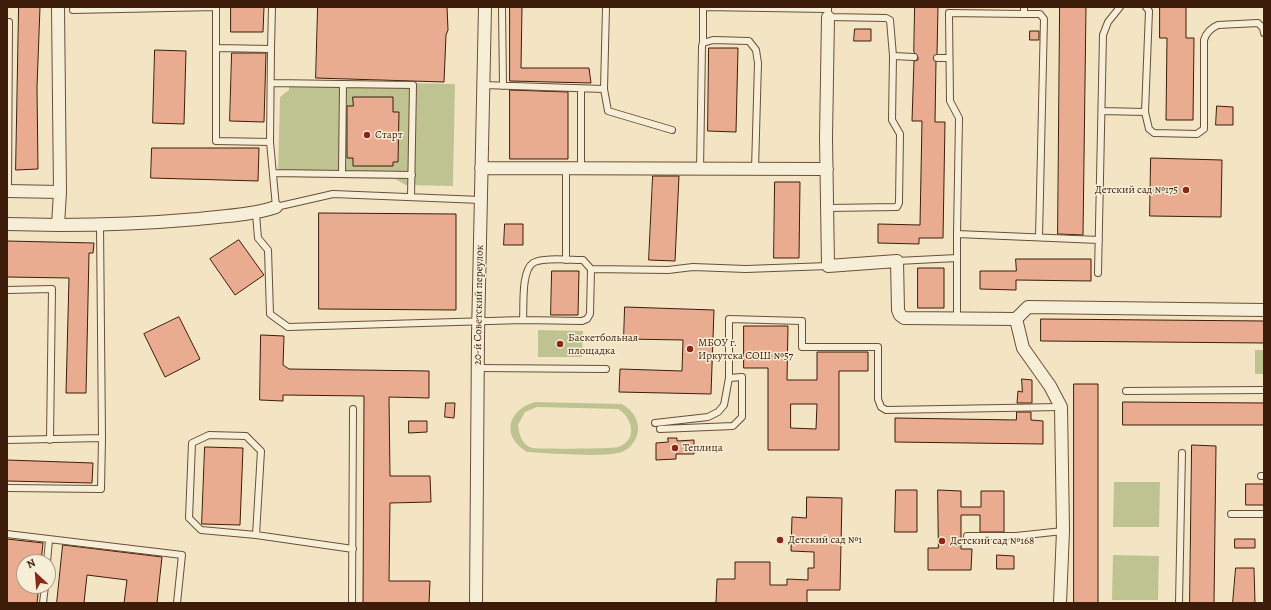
<!DOCTYPE html>
<html>
<head>
<meta charset="utf-8">
<style>
  body { margin:0 }
  #map { position:relative; width:1271px; height:610px; overflow:hidden; background:#f3e5c3; font-family:Alegreya,serif }
  canvas { display:block }
  .frame { position:absolute; inset:0; border:8px solid #3d1d09; pointer-events:none }
  .north { position:absolute; left:16px; top:554px; width:40px; height:40px; box-sizing:border-box; background:#f7eed8; border:1px solid #ad9a85; border-radius:50%; rotate:334deg; font-size:11px; font-weight:700; line-height:16px; text-align:center; color:#3d1d09 }
  .north::after { content:''; display:block; margin:auto; width:14px; height:18px; background:#8f2418; clip-path:polygon(50% 0,100% 100%,50% 72%,0 100%) }
</style>
</head>
<body>
<div id="map">
<canvas width="1271" height="610"></canvas>
<div class="frame"></div>
<div class="north">N</div>
</div>
<script>
const ctx = document.querySelector('canvas').getContext('2d');
ctx.lineJoin = 'round';
function paint(path, color) {
  ctx.fillStyle = color;
  ctx.fill(path, 'evenodd');
}
function stroke(path, color, width, dash) {
  ctx.strokeStyle = color;
  ctx.lineWidth = width;
  ctx.lineCap = dash ? 'butt' : 'round';
  ctx.setLineDash(dash || []);
  ctx.stroke(path);
}
function drawText(font, color, halo, rows, align = 'center') {
  ctx.font = font + ' Alegreya,serif';
  ctx.lineWidth = 3;
  ctx.setLineDash([]);
  ctx.textBaseline = 'middle';
  ctx.strokeStyle = halo;
  ctx.fillStyle = color;
  for (const [text, x, y, turn = 0] of rows) {
    ctx.save();
    ctx.translate(x, y);
    ctx.rotate((+turn || 0) * Math.PI / 180);
    ctx.textAlign = isNaN(turn) ? turn : align;
    if (halo) ctx.strokeText(text, 0, 0);
    ctx.fillText(text, 0, 0);
    ctx.restore();
  }
}
const green = new Path2D(`
  M289 81 455 84 453 186 406 185 395 179 278 177 280 97 289 90Z
  M538 330 583 331 582 357H538Z
  M1255 350H1264V374H1255Z
  M535 402 622 404C632 410 639 419 638 431 637 440 630 449 622 452 608 458 546 453 527 452 501 437 507 410 535 402ZM537 407 618 409C633 418 638 440 618 447 612 449 538 449 532 448 522 445 519 434 518 425L525 412Z
  M1114 482H1160L1159 527H1113Z
  M1113 555 1159 556 1158 600H1112Z`);
const building = new Path2D(`
  M19 7H40L37 87 38 169 16 170Z
  M231 7H264L263 32H231Z
  M318 7H447L448 30 446 35 444 82 316 78Z
  M510 7H522L521 68H589L591 83 510 81Z
  M915 7H938L937 54 933 58 936 62 935 122H945L943 238H919V244L878 243V224L920 225 922 121H912L914 61 918 60V57L914 52Z
  M1060 7H1086L1083 235 1058 234Z
  M1160 7H1186V38H1194L1193 120H1166L1167 38H1160Z
  M855 29H871V41H854Z
  M1030 31H1039V40H1030Z
  M709 48H738L736 132 708 131Z
  M155 50 186 51 184 124 153 123Z
  M232 53H266L264 122 230 121Z
  M510 90 568 92V159H510Z
  M353 97H393V112H399L398 162H393V166H353V158H347V106H353Z
  M1217 106 1233 107V125H1216Z
  M152 148H259L258 181 151 178Z
  M1151 158 1222 160 1221 217 1150 216Z
  M653 176H679L675 261 649 260Z
  M775 182H800L799 258H774Z
  M319 213 456 214V310L319 309Z
  M505 224H523V245H504Z
  M239 240 264 275 235 295 210 259Z
  M7 241 94 243 93 253H89L86 393H66L69 278 7 277Z
  M1016 259H1091V281L1016 280V290L980 289V271H1016Z
  M918 268H944V308H918Z
  M552 271H579L578 315H551Z
  M625 307 714 310 711 394 619 392 620 369 682 371 683 340 624 339Z
  M179 317 200 359 165 377 144 334Z
  M1041 319 1264 321V343L1041 341Z
  M744 326H788L787 380H817V352H868V371H839V450H768V368H744ZM791 404H817L816 429 791 428Z
  M261 335 284 336 283 365 289 369 429 371V398L389 397 390 476H430L431 502 390 503 389 581H430L429 603H363L364 396 283 395V401L260 400Z
  M1022 379 1032 380V403H1017L1018 391 1022 392Z
  M1074 384H1098V603H1074Z
  M1123 402 1264 403V425H1123Z
  M446 403H455L454 418 445 417Z
  M1017 412H1031V420L1043 421V444L895 442V418L1016 420Z
  M409 421H427V432L409 433Z
  M668 438H677V441L694 440V454H676V459L656 460V443L668 442Z
  M1192 445 1216 446 1214 603H1190Z
  M205 447 243 448 240 525 202 524Z
  M7 460 93 463 92 483 7 481Z
  M1246 484H1264V505H1246Z
  M896 490H917V532H895Z
  M938 490 961 491V507H981V491H1004V532H980V515H961V549H972L971 570H928V548H938Z
  M807 497 842 498 840 590H807V603H716L717 579H735V562H770V585H787V579L808 580V568H814V552L791 551 792 517 806 518Z
  M7 539 43 543 41 562H24V586H39L37 603H7Z
  M1235 539H1255V548H1235Z
  M63 545 162 557 157 603H124L127 580 87 575 84 603H57Z
  M997 555 1014 556V569H997Z
  M1236 568H1254L1255 603H1233Z`);
const service = new Path2D(`
  M502 7 503 86
  M606 7 604 89 608 111 672 130
  M703 7 828 9
  M1024 7V14H1040L1044 19 1039 237
  M1146 7 1149 11 1145 112 1149 129 1154 133 1197 134 1204 129V40C1206 33 1211 28 1218 25L1258 23 1263 28 1264 33
  M216 8V141L270 142 276 207 333 194 481 200
  M73 10 216 7
  M7 22H9L8 191
  M703 43V7
  M216 48 271 49 270 142
  M271 49 272 7
  M893 56 914 57
  M937 58H948
  M271 83 413 85 411 197
  M343 84 342 174 412 175
  M483 85 604 89
  M1102 111 1145 112
  M581 169V89
  M700 170 702 46 703 43 713 40 749 41 756 50 758 63 755 169
  M274 173 342 174
  M827 208 897 207 899 203 900 134 892 120 893 56 890 20 886 18 828 17V7
  M256 214 258 238 268 250 270 314 288 327 523 320 582 321 587 319 590 314 591 269 668 270 693 267 746 269 828 266
  M100 225 102 438
  M957 234 1099 240
  M566 260V169
  M897 261 957 258
  M1098 273 1103 35 1108 22 1120 7
  M7 290 52 289 50 440
  M957 319V234L959 118 950 101 949 13 1024 14
  M523 320C524 306 521 271 533 263 542 257 571 260 583 260L591 269
  M478 368 606 369
  M1126 391 1264 390
  M655 423 708 417 718 412 724 405 729 378V319L802 321V347H878V399L881 407 886 410 1061 407
  M660 429 733 426 742 417V377L729 378
  M7 440 102 438 101 489 7 488
  M1261 476H1264
  M1231 514H1264
  M7 534 182 555 177 603
  M256 535 261 451 246 436 209 435 192 443 189 518 201 530 256 535 353 549
  M967 536H1016L1063 531
  M47 562 49 540
  M43 603 45 586
  M352 603 353 409
  M1179 603 1182 453`);
const minor = new Path2D(`
  M828 17 826 138 828 266 897 261 898 310 900 315 904 318 1016 319
  M481 168 827 169
  M7 191 60 192 58 7
  M60 192 58 225C105 225 152 223 198 219 225 216 251 215 276 207
  M7 224 58 225
  M476 603 478 335 485 7
  M1060 603 1063 531 1061 407 1050 386 1023 348 1016 319 1028 307 1264 310`);
const markers = [
  [367,135,4,"#8f2418"],
  [1186,190,4,"#8f2418"],
  [560,344,4,"#8f2418"],
  [690,349,4,"#8f2418"],
  [675,448,4,"#8f2418"],
  [780,540,4,"#8f2418"],
  [942,541,4,"#8f2418"]
];
const poiNames = [
  ["Старт",375,135],
  ["Детский сад №175",1178,190,"right"],
  ["Баскетбольная",568,338],
  ["площадка",568,351],
  ["МБОУ г.",698,343],
  ["Иркутска СОШ №57",698,356],
  ["Теплица",683,448],
  ["Детский сад №1",788,540],
  ["Детский сад №168",950,541]
];
const streetNames = [
  ["20-й Советский переулок",479,305,-89]
];
paint(green, '#bfc391');
paint(building, '#e9ac90');
stroke(building, '#3d1d09', 1);
stroke(service, '#6a4f38', 8);
stroke(minor, '#6a4f38', 14);
stroke(service, '#f7eed8', 6);
stroke(minor, '#f7eed8', 12);
for (const [x, y, r, color] of markers) {
  const dot = new Path2D();
  dot.arc(x, y, r, 0, 2 * Math.PI);
  ctx.fillStyle = color;
  ctx.fill(dot);
  stroke(dot, '#f7eed8', 1.5);
}
drawText('11px', '#3d1d09', '#f7eed8', poiNames, 'left');
drawText('11px', '#3d1d09', '#f7eed8', streetNames);
</script>
</body>
</html>
